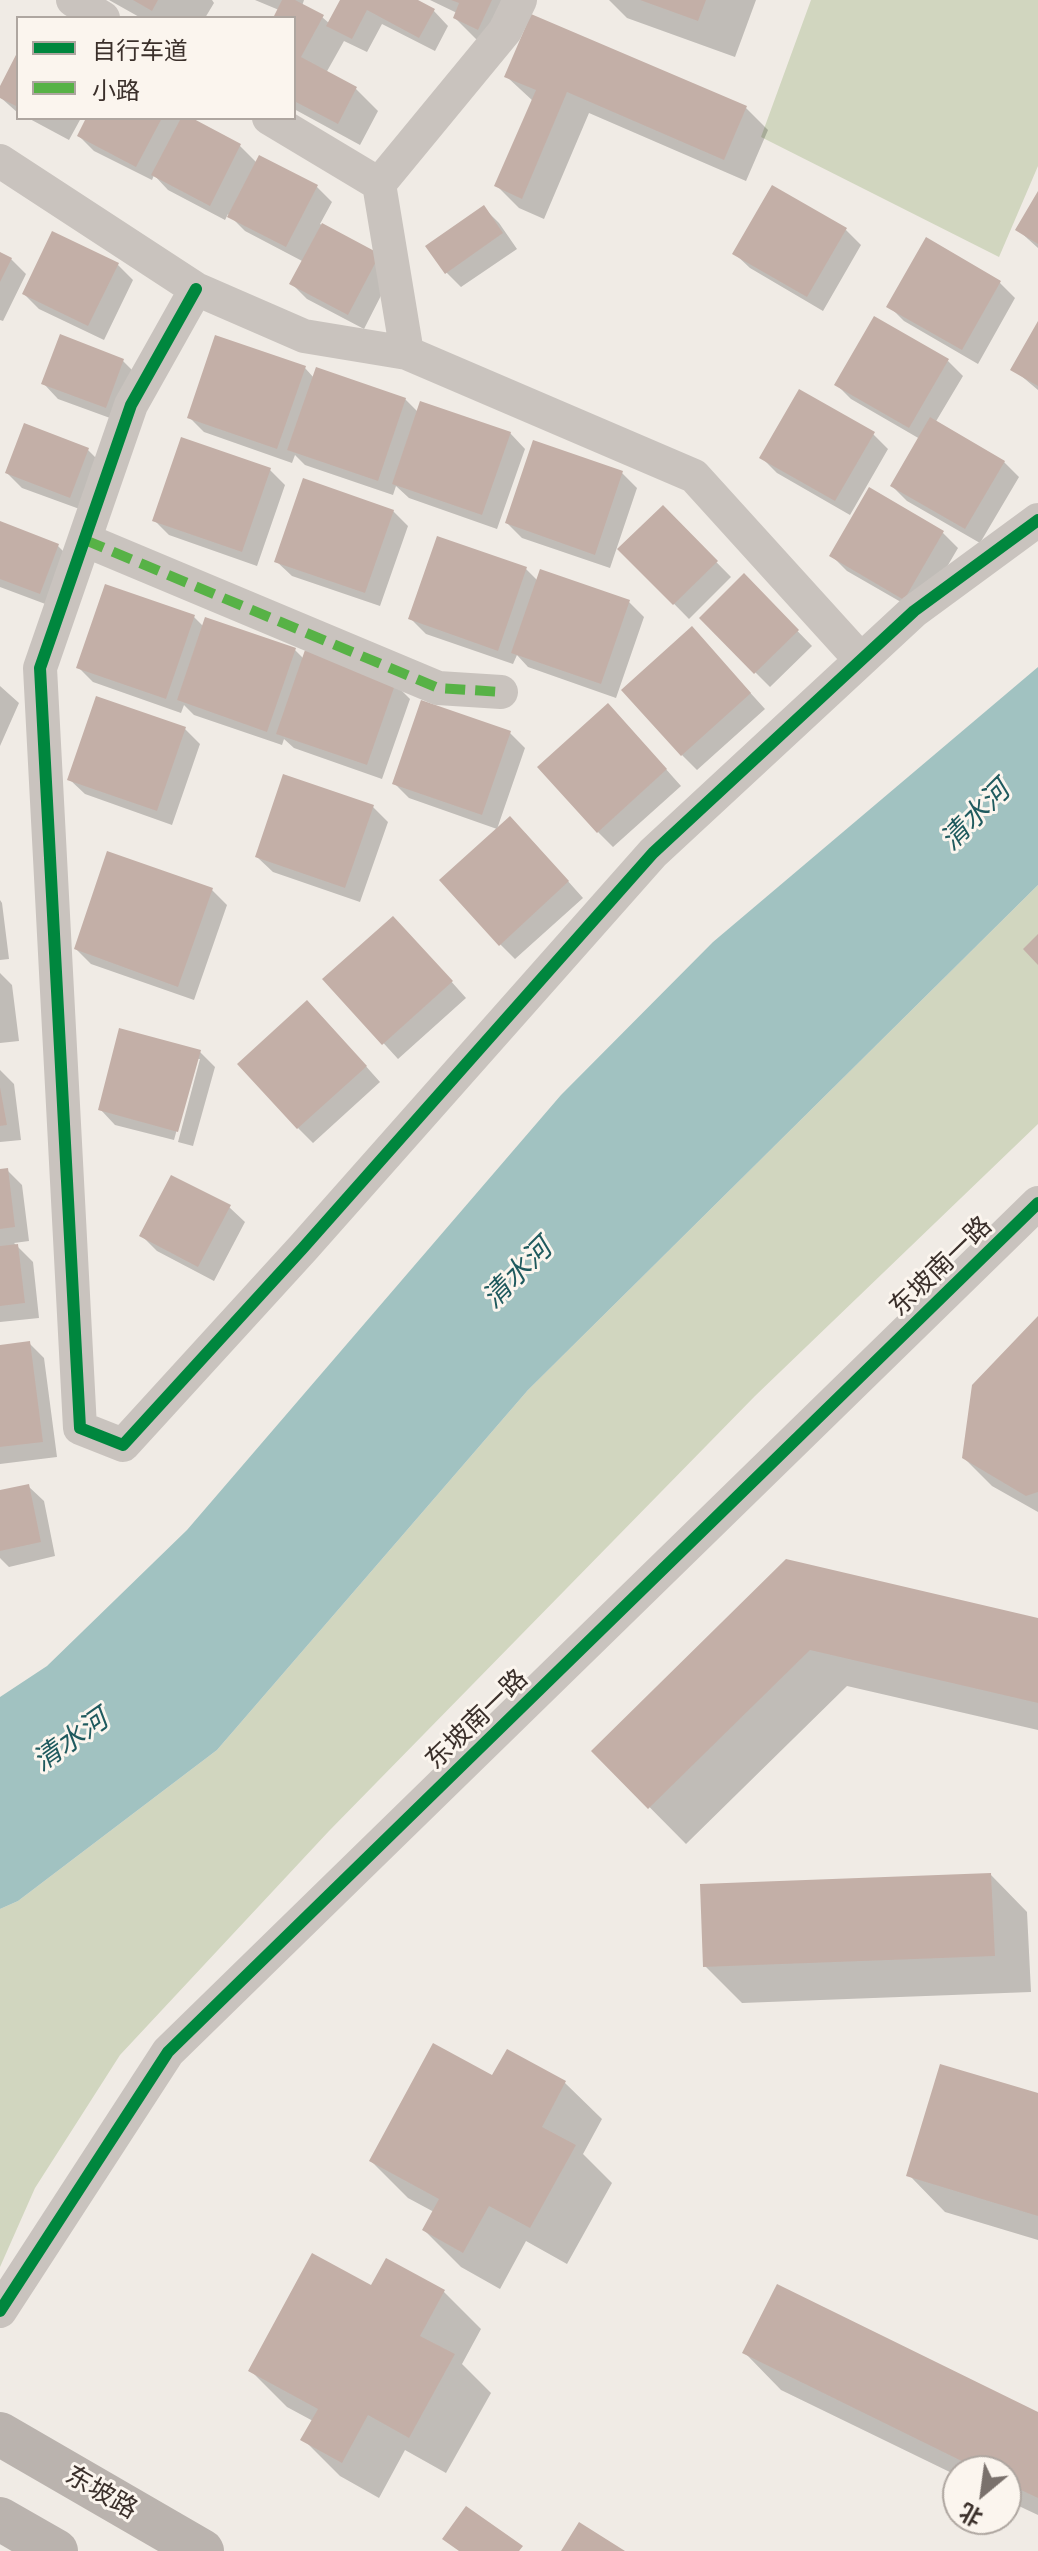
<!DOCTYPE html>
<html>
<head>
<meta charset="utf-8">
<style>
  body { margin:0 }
  #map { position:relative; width:1038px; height:2551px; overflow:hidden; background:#f0ebe5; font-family:Rubik,"Noto Sans SC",sans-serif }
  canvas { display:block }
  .legend { position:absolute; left:16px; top:16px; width:280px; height:104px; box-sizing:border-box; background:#fbf5ee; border:2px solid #aea6a0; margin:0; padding:10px 14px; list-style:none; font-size:24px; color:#3b302b }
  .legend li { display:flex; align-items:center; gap:16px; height:40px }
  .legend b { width:40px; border:2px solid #aea6a0 }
  .north { position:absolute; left:942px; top:2455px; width:80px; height:80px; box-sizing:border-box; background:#fbf5ee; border:2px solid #aea6a0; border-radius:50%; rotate:209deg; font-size:22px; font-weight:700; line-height:32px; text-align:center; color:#3b302b }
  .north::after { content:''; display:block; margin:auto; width:28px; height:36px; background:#7a716c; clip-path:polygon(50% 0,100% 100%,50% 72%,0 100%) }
</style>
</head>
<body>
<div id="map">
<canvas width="1038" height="2551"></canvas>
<ul class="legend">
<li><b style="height:10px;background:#00873e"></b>自行车道</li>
<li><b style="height:10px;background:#57b246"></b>小路</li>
</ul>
<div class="north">北</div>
</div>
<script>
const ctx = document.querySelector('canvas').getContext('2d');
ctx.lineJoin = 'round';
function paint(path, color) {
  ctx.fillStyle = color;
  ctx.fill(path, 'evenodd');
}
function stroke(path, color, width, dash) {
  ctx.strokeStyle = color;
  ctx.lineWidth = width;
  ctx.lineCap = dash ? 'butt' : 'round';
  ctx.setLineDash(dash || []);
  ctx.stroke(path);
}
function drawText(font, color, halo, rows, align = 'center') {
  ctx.font = font + ' Rubik,"Noto Sans SC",sans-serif';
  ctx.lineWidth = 6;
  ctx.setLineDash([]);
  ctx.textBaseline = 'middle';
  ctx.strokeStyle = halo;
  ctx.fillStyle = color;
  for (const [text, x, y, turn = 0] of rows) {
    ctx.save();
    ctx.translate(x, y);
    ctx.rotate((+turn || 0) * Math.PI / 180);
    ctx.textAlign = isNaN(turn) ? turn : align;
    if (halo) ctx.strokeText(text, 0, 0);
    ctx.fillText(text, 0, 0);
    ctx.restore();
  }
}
const green = new Path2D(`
  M811 0H1038V166L999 257 761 137Z
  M1038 885V1124L755 1396 329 1831 120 2055 35 2188 0 2267V1909L18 1901 217 1750 528 1390Z`);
const water = new Path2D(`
  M1038 667V885L528 1390 217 1750 18 1901 0 1909V1697L47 1666 187 1530 561 1095 713 942Z`);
const shadow = new Path2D(`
  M109 0H212L214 3 205 18H141Z
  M255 0H304L302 6 322 17 330 24 342 0H413L433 10 448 26 435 51 382 24 367 52 344 41 326 73 356 89 378 111 360 145 294 109V18H275L279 10Z
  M430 0H517L477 40 455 18 457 13Z
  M609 0H756L735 57 627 18Z
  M18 56V113L0 97V91Z
  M507 77 746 108 768 130 746 181 589 113 544 219 519 208 497 186 533 101Z
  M28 118H81L69 140Z
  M89 118H178L181 121 183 118H187L240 146 257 163 317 187 332 202 320 224 379 255 394 270 364 329 307 299 292 284 304 262 245 231 228 214 225 220 168 190 154 175 152 180 94 151 79 136Z
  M1038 195V248L1018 230Z
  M484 208 499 223 517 249 461 287 446 272Z
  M846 230 861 245 823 311 750 268 734 253Z
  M927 240 1000 283 1015 298 978 364 904 321 889 306Z
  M0 254 11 259 26 274 3 321 0 320Z
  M118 265 133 280 104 340 39 309 24 294Z
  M1038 326V390L1013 369Z
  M123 361 138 376 121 422 58 399 43 383Z
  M948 361 963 376 935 423 1004 462 1019 477 980 543 907 501 892 486 920 439 851 399 836 384Z
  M305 368 314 378 405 399 418 412 510 433 525 449 497 529 409 498 396 486 393 495 305 465 295 455 292 463 204 432 189 417Z
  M873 434 888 449 850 515 777 473 762 458Z
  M88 450 103 465 85 511 22 488 7 473Z
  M270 470 285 485 257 566 169 535 154 520Z
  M622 473 637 488 610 568 522 538 507 523Z
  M663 508 731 577 689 619 620 549Z
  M393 511 408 526 380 606 292 576 276 561Z
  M0 524 58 546 73 561 56 608 0 587Z
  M943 533 958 548 920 613 847 571 832 556Z
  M526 569 538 581 629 602 644 617 616 698 528 667 517 655 513 664 426 634 411 619Z
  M744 576 812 646 770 687 701 618Z
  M194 617 204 627 295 650 304 659 394 683 410 699 382 779 294 748 284 739 282 745 194 715 184 705 181 713 93 682 78 667Z
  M706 644 765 709 697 770 682 755Z
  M0 686 19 703 0 746Z
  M623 721 681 786 613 847 598 832Z
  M185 729 200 744 172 825 85 794 69 779Z
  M510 733 525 748 497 829 409 798 394 783Z
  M373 807 388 822 360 902 273 872 257 857Z
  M525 833 583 898 515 959 500 944Z
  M212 890 227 905 194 1000 91 964 76 949Z
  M0 900 2 903 9 959 0 960Z
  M408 933 466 998 398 1059 325 979Z
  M0 973 12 985 19 1041 0 1043Z
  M322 1017 380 1082 313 1143 298 1128Z
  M200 1052 215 1067 193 1146 178 1142 200 1059H196L174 1140 115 1125 100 1109Z
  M0 1070 14 1084 21 1140 0 1142Z
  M7 1170 22 1185 29 1241 14 1243 33 1262 39 1318 0 1322V1171Z
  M229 1207 245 1222 214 1281 157 1251 142 1236Z
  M1038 1319V1512L992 1486 964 1458Z
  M29 1343 44 1358 57 1457 0 1464V1347Z
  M28 1486 44 1501 55 1556 9 1567 0 1558V1492Z
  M787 1561 1038 1620V1730L847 1686 686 1844 594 1751Z
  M991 1875 1027 1912 1031 1992 742 2003 705 1966Z
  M493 2078 565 2083 602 2119 583 2154 612 2183 567 2264 526 2241 500 2289 461 2267 424 2230 434 2212 408 2198 371 2161Z
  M1038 2095V2240L945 2212 909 2175Z
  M372 2288 444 2292 481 2329 462 2364 491 2393 446 2473 405 2450 379 2498 340 2476 303 2439 313 2421 287 2407 250 2370Z
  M745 2353 1038 2414V2515L1006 2500V2471H958V2476L781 2390Z`);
const building = new Path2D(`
  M133 0H158L152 11Z
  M282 0H295L324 15 301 57 357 87 338 124 294 101V18H273Z
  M340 0H418L435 9 419 38 367 10 352 39 326 26Z
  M451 0H492L478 30 453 18 459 3Z
  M640 0H706L698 21Z
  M531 14 747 106 724 160 567 92 522 199 494 186 536 90 504 77Z
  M18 51V107L0 98V86Z
  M86 118H162L136 167 77 136Z
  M181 118H192L241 144 210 206 151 175Z
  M259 155 318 185 286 247 227 217Z
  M772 185 847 228 807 297 732 254Z
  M1038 191V244L1015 230Z
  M484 205 503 233 445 274 425 246Z
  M322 223 380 254 348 315 289 284Z
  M52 231 119 263 88 326 22 294Z
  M926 237 1001 281 962 350 886 307Z
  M0 252 12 258 0 282Z
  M874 316 949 359 909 428 834 385Z
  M1038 321V386L1010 370Z
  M60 334 124 359 106 408 41 384Z
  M215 335 306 366 277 449 187 418Z
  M316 367 406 398 378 481 287 450Z
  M799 389 875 432 835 501 759 458Z
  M420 401 511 432 482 515 392 484Z
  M930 417 1005 461 965 529 890 486Z
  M24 423 89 448 70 498 5 473Z
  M181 437 271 468 242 552 152 521Z
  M533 440 623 471 595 555 505 523Z
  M303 478 394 510 365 593 274 562Z
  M869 487 944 531 904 600 829 556Z
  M663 505 718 561 673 605 617 549Z
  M0 521 59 544 40 594 0 579Z
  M437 536 527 567 498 651 408 619Z
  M540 569 630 600 601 684 511 653Z
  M744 573 799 630 754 674 699 618Z
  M105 584 195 615 166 699 76 668Z
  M205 617 296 648 267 732 177 700Z
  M692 626 751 693 681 756 621 690Z
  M305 650 396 682 367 765 276 734Z
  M96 696 186 727 157 811 67 780Z
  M421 700 511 731 482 815 392 784Z
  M608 703 667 769 597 833 537 767Z
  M283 774 374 805 345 888 255 857Z
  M510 816 569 881 499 946 439 880Z
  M107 851 213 888 178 987 74 949Z
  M393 916 453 981 382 1045 322 979Z
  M1038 934V965L1023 949Z
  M307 1000 367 1066 297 1129 237 1064Z
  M119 1028 201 1050 178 1132 98 1110Z
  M0 1087 7 1125 0 1126Z
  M8 1168 15 1227 0 1229V1169Z
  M171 1175 231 1205 198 1267 139 1236Z
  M18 1244 25 1303 0 1306V1246Z
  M1038 1316V1492L1026 1496 962 1458 972 1385Z
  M30 1341 43 1442 0 1447V1345Z
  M29 1484 41 1542 0 1551V1490Z
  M786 1559 1038 1618V1703L810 1650 648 1809 591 1751Z
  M991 1873 995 1956 703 1967 700 1884Z
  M433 2043 492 2075 507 2049 566 2081 542 2127 576 2145 530 2228 489 2206 463 2253 422 2230 439 2199 369 2161Z
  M940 2064 1038 2093V2216L906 2176Z
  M312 2253 371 2285 386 2258 445 2290 420 2336 455 2354 409 2438 368 2415 342 2463 300 2440 318 2409 248 2371Z
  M777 2284 1038 2412V2498L1006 2483V2471H982L742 2353Z
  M466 2506 523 2546 519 2551H459L442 2539Z
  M579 2522 625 2551H561Z`);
const minor = new Path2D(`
  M73 0 103 18
  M269 118 379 184 407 353
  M0 161 196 289 304 336 407 353 694 476 861 660
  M379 184 505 31 520 0
  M196 289 131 405 40 668 80 1428 123 1445 303 1248 653 853 914 611 1038 520
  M85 540 438 688 501 692
  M0 2311 168 2052 1038 1203`);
const secondary = new Path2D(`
  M0 2434 202 2551
  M0 2519 56 2551`);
const quiet = new Path2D(`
  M85 540 438 688 501 692`);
const cycleway = new Path2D(`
  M196 289 131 405 40 668 80 1428 123 1445 303 1248 653 853 914 611 1038 520
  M0 2311 168 2052 1038 1203`);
const streetNames = [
  ["东坡南一路",941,1267,-44],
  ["东坡南一路",477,1720,-44],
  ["东坡路",101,2493,30]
];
const waterNames = [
  ["清水河",976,816,-45],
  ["清水河",518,1274,-45],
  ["清水河",71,1741,-35]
];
paint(green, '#d1d6bf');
paint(water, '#a1c2c1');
paint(shadow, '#0003');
paint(building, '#c3afa7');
stroke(minor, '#c9c3be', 34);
stroke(secondary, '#bab3ae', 44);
stroke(quiet, '#57b246', 10, [20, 10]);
stroke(cycleway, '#00873e', 12);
drawText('26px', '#3b302b', '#fbf5ee', streetNames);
drawText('italic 28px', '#1f5a5e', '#fbf5ee', waterNames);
</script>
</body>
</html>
